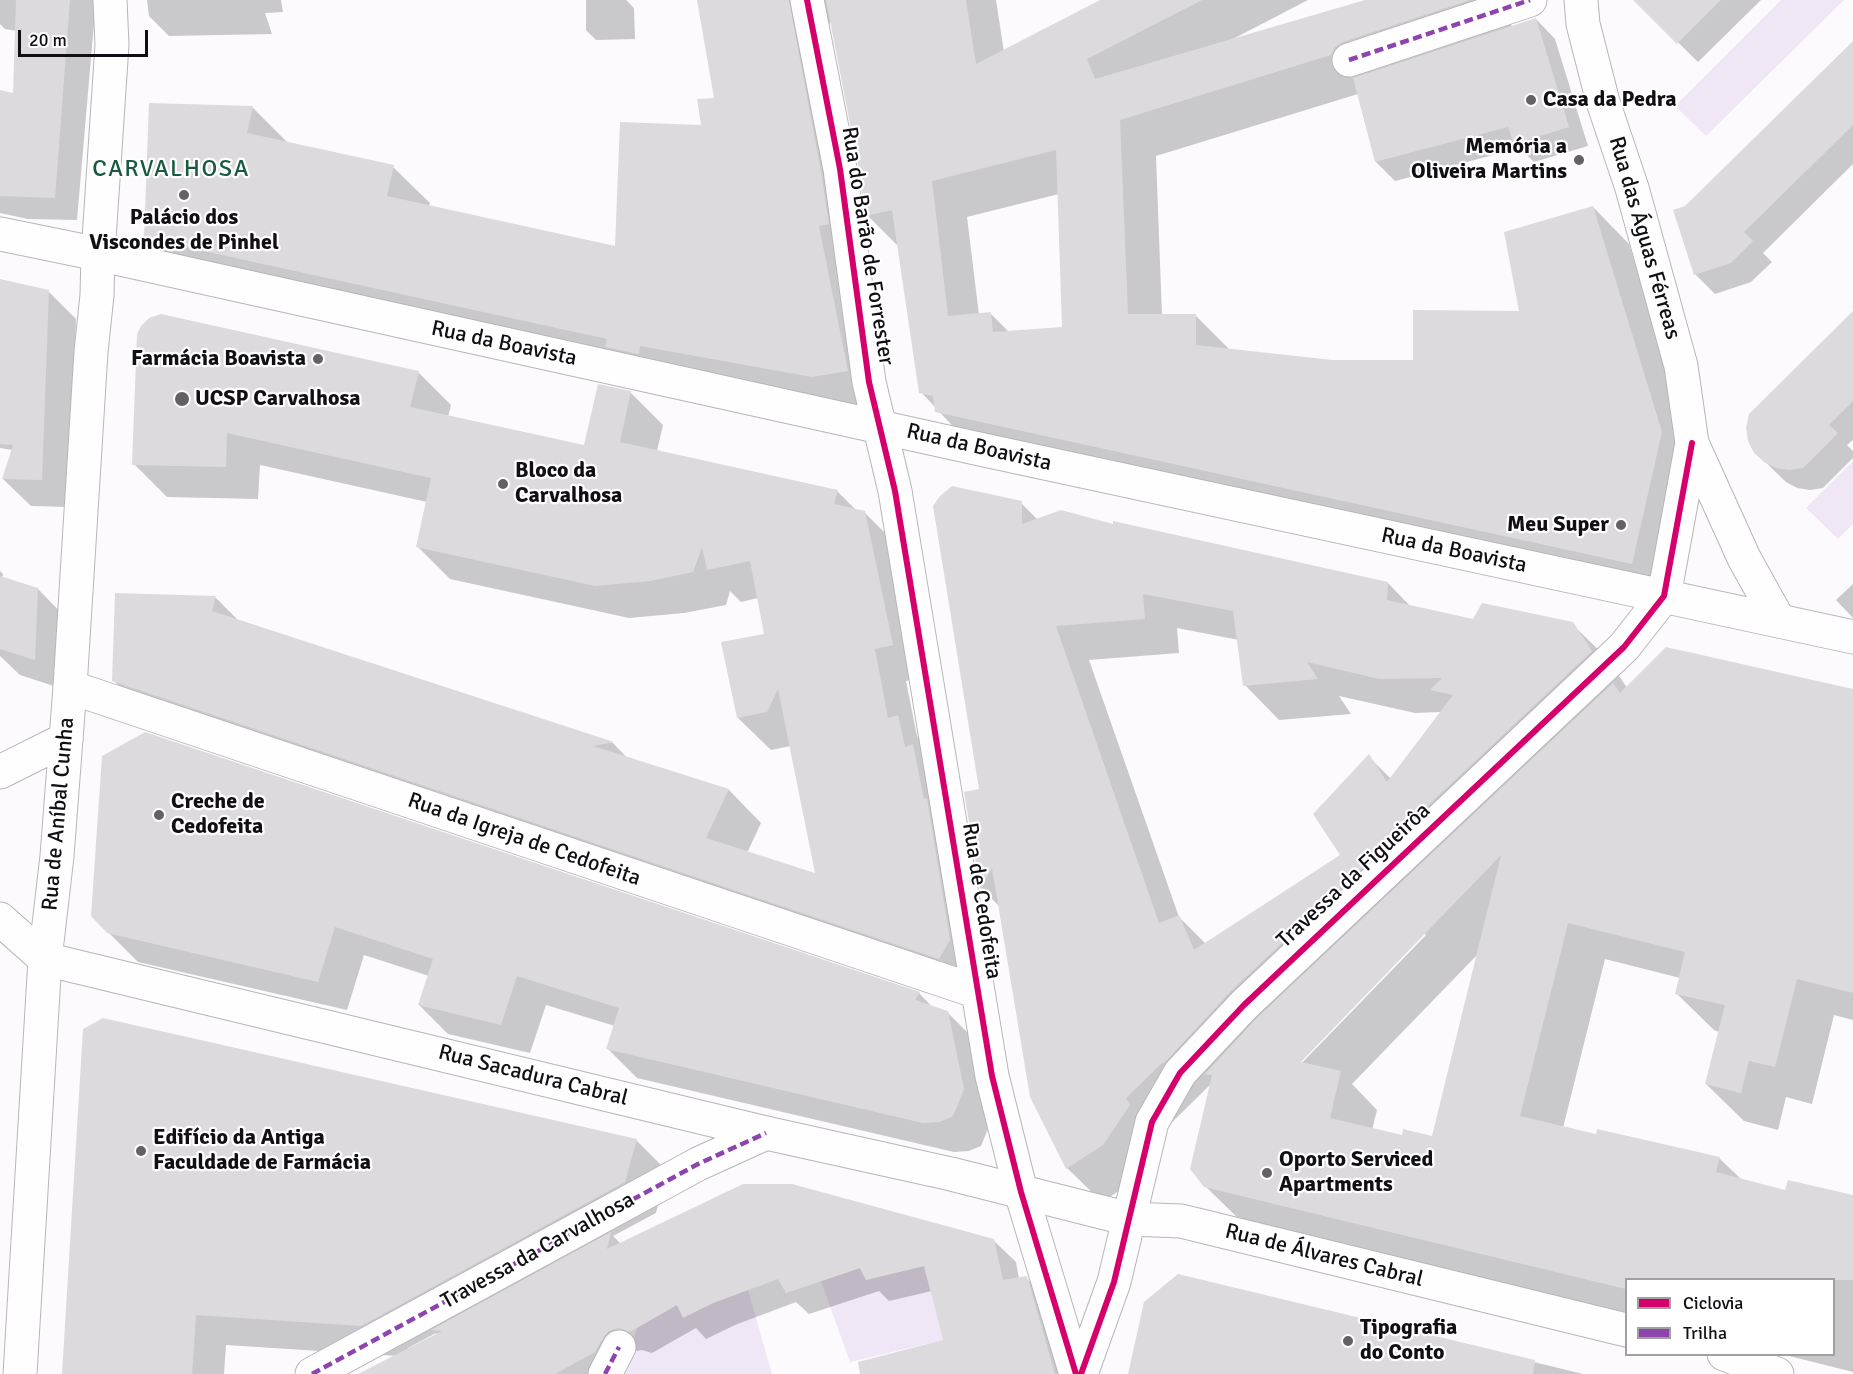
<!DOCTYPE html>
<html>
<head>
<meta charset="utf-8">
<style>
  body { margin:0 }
  #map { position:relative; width:1853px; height:1374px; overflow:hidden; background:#fcfafd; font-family:Signika,sans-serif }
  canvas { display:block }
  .legend { position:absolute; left:1625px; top:1278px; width:210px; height:78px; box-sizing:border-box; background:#fff; border:2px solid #a09fa1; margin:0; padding:8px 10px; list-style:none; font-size:18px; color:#110f13 }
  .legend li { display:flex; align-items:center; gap:12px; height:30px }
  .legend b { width:30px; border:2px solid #a09fa1 }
  .scale { position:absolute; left:18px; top:30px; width:130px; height:27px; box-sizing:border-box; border:3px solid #110f13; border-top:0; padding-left:8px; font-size:18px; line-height:21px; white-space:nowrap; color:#110f13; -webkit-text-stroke:4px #fff; paint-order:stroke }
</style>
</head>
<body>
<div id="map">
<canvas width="1853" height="1374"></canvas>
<ul class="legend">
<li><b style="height:8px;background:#d6006c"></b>Ciclovia</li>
<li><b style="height:8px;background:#8e44ad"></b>Trilha</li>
</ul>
<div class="scale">20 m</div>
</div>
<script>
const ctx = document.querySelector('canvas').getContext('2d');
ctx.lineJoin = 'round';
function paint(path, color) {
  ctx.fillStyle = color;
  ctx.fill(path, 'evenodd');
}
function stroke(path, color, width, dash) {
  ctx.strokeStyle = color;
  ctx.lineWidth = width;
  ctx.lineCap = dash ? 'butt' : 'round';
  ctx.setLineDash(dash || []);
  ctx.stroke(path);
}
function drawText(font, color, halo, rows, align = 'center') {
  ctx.font = font + ' Signika,sans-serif';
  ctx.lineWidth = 4.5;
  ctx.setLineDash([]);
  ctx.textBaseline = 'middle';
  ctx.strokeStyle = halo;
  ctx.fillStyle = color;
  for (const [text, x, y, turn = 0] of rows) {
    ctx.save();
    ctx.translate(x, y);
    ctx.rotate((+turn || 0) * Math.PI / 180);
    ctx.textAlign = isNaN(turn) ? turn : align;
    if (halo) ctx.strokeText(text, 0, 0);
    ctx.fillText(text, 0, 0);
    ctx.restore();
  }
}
const green = new Path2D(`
  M1781 0H1844L1706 136 1675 106Z
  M1853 461V524L1838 539 1806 508Z
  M924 1266 943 1340 850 1362 821 1281 860 1268 866 1280Z
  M748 1290 772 1374H619L631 1352 641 1310 671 1293 683 1317 713 1303Z`);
const shadow = new Path2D(`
  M0 0H96L77 220 28 219 0 213V92L15 95 17 31 5 29 0 24Z
  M147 0H281L283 12 265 13 272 34 169 36 149 16Z
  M586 0H626L634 8 635 39 596 40 586 30Z
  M698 0H996L1004 52 1104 0H1308L1231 40 1370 0H1500L1505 5 1512 27 1536 19 1555 39 1588 146 1534 162 1520 148 1395 181 1376 162 1358 94 1156 156 1162 316H1196L1230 350 1332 361 1414 362 1521 313 1593 207 1629 244 1697 469 1668 600 973 448 921 392 899 247 867 215 860 165 832 20 825 31 883 407 850 413 182 274 146 238 252 107 288 143 393 167 430 203 429 206 616 248 703 126 716 99ZM1059 194 1064 329 1009 332 991 314 979 315 967 217Z
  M1635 0H1761L1698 62Z
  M1853 43V164L1763 253 1772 262 1751 282 1715 294 1695 274 1686 207Z
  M0 280 48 291 76 319 69 507 31 506 3 479 13 450 0 448Z
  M1853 314V440L1847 445 1853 451V458L1823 488 1810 490 1797 488 1786 482 1755 452Z
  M139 334 418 372 451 405 448 417 585 447 630 392 663 425 657 451 837 491 856 510 864 512 897 545 925 678 906 681 917 736 931 750 972 991 147 714 114 681 116 595 216 598 239 621 613 743 628 759 729 790 761 823 747 853 817 875 791 746 771 750 738 718 766 635 758 598 741 602 730 591 726 605 684 613 629 618 450 579 417 546 427 502 260 465 258 499 167 497 134 464Z
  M1021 503 1038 520 1114 526 1388 583 1411 607 1473 620 1572 624 1608 659 1627 688 1853 689V1020L1834 1015 1812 1104 1786 1097 1778 1130 1744 1121 1706 1084 1719 1032 1714 1030 1676 993 1680 978 1605 959 1563 1128 1719 1158 1742 1180 1786 1192 1853 1196V1372L1781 1354H1834V1280H1626V1317L1243 1223 1205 1186 1211 1084 1160 1134 1137 1179 1102 1202 1067 1168 1000 907 981 888 966 793 980 790ZM1177 628 1239 640 1245 685 1279 720 1351 714 1339 696 1415 713 1441 712 1391 779 1369 757 1342 855 1206 944 1179 917 1089 660 1179 653ZM1424 933 1426 935 1297 1068 1295 1066ZM1478 954 1433 1138 1403 1137 1372 1130 1377 1110 1352 1084Z
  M0 571 3 574 2 578 38 589 69 621 66 690 20 675 0 656Z
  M1853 584V618L1836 600Z
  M103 757 919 993 933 1008 947 1012 977 1042 992 1119 981 1146 969 1151 954 1152 637 1078 608 1049 615 1026 546 1005 530 1053 448 1034 419 1005 429 976 364 955 347 1010 138 962 108 932Z
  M84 1030 636 1140 667 1171 656 1213 613 1236 621 1244 993 1240 1016 1262 1019 1279 1026 1278 1048 1300 1071 1374H888L945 1341 932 1291 889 1301 879 1291 809 1314 796 1302 735 1325 706 1339 696 1328 652 1353 642 1350 631 1352 616 1374H361L397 1356 226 1345 224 1374H63ZM436 1333 439 1336 409 1351 408 1348Z
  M1178 1275 1583 1374H1129Z`);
const building = new Path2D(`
  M16 0H70L55 198 0 196V90L13 93Z
  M697 0H789L821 172 829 224 819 226 848 371 812 377 640 346 639 354 605 347 607 339 144 238 149 103 253 106 247 133 394 165 387 196 615 246 620 122 701 125 697 99 714 98Z
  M826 0H966L976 64 1100 0H1202L1087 59 1095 79 1365 0H1470L1343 42 1335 47 1331 55 1120 120 1128 314H1196V345L1332 360H1413V310L1519 311 1504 232 1593 206 1662 432 1632 564 935 412 933 396 919 393 892 210 865 216 858 165ZM1056 150 1062 327 993 332 991 312 948 316 932 181Z
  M1633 0H1721L1677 44Z
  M1536 18 1569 127 1514 144 1508 127 1375 162 1353 78Z
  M1853 41V125L1744 232 1753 241 1731 263 1694 275 1673 210 1685 206Z
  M0 279 49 290 42 480 2 479 13 445 0 444Z
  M1853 311V401L1829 425 1838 433 1803 468 1789 470 1776 468 1764 462 1754 453 1748 441 1746 428 1749 414Z
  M161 314 419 371 410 407 584 445 598 384 631 391 620 442 838 490 834 504 865 511 893 645 875 649 888 718 898 715 905 747 913 744 924 799 927 798 950 940 939 959 112 681 115 593 216 596 212 611 614 742 593 746 729 789 706 838 815 873 778 689 767 712 737 718 721 642 764 634 750 561 707 570 702 547 693 572 650 581 595 586 416 547 431 478 227 433 226 467 132 465 137 334 141 326 149 318Z
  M952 486 1022 501V524L1061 510 1113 524V521L1388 582 1387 600 1473 619 1482 603 1573 622 1592 651 1231 991 1164 1063H1162L1126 1098 1130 1105 1103 1145 1066 1169 1030 1097 992 868 980 889 964 792 979 789 933 506 940 496ZM1143 594 1233 611 1243 686 1318 679 1307 662 1379 679 1442 678 1430 690 1453 695 1387 782 1369 754 1313 814 1340 855 1194 950 1179 915 1159 923 1056 626 1145 619Z
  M0 576 38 588 35 660 0 649Z
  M1666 647 1853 689V993L1797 979 1775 1067 1749 1061 1741 1093 1705 1084 1725 1005 1675 994 1685 952 1568 923 1520 1116 1596 1134 1597 1129 1720 1157 1716 1172 1785 1190 1788 1180 1853 1195V1280H1626V1289L1204 1187 1190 1169 1212 1075 1205 1074 1257 1018 1613 683 1620 693ZM1501 855 1432 1136 1403 1129 1402 1135 1330 1118 1341 1071 1301 1062Z
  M145 732 920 992 915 1000 948 1011 964 1089 957 1107 952 1117 939 1122 923 1123 606 1049 619 1008 517 976 501 1025 418 1005 433 959 335 927 318 982 107 933 91 916 102 756Z
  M103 1018 214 1043 637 1139 625 1182 361 1326 196 1315 192 1374H62L83 1029Z
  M743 1184H792L994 1239 1003 1280 1027 1276 1055 1374H860L858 1362 943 1340 924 1266 866 1280 860 1268 786 1293 778 1279 713 1303 683 1318 677 1305 630 1332 619 1328 609 1331 603 1338 595 1352 555 1374H358L442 1331 431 1330 611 1232 607 1249Z
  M1178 1274 1535 1360 1533 1374H1128L1144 1302Z`);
const minor = new Path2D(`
  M807 0 840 169 869 382 895 491 992 1076 1021 1192 1076 1374
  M1581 0 1583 24 1603 102 1632 188 1681 366 1692 443 1744 558 1779 621
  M1349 60 1530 0
  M98 254 112 45 110 0
  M70 687 978 992
  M0 772 66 739
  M0 919 45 959 20 1374
  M312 1374 698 1164 766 1133
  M605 1374 619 1347
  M1081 1374 1114 1282 1152 1122 1180 1073 1244 1005 1624 647 1664 596 1692 443`);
const major = new Path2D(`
  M0 234 98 254 984 450 1853 637
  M98 254 97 295 91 352 70 687 57 856 45 959 766 1133 951 1174 1129 1219 1181 1221 1626 1330
  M1724 1354 1777 1374`);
const quiet = new Path2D(`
  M1349 60 1530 0
  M312 1374 698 1164 766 1133
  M605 1374 619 1347`);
const cycleway = new Path2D(`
  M807 0 840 169 869 382 895 491 992 1076 1021 1192 1076 1374
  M1081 1374 1114 1282 1152 1122 1180 1073 1244 1005 1624 647 1664 596 1692 443`);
const markers = [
  [1531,100,6,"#636165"],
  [1579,160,6,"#636165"],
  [184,195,6,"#636165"],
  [318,359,6,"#636165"],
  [182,399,8,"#636165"],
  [503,484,6,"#636165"],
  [1621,525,6,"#636165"],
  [159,815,6,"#636165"],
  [141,1151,6,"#636165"],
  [1267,1173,6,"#636165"],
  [1348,1341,6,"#636165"]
];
const poiNames = [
  ["Casa da Pedra",1543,100],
  ["Memória a",1567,147,"right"],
  ["Oliveira Martins",1567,172,"right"],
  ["Palácio dos",184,218,"center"],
  ["Viscondes de Pinhel",184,243,"center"],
  ["Farmácia Boavista",306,359,"right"],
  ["UCSP Carvalhosa",195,399],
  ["Bloco da",515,471],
  ["Carvalhosa",515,496],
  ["Meu Super",1609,525,"right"],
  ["Creche de",171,802],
  ["Cedofeita",171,827],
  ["Edifício da Antiga",153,1138],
  ["Faculdade de Farmácia",153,1163],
  ["Oporto Serviced",1279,1160],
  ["Apartments",1279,1185],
  ["Tipografia",1360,1328],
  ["do Conto",1360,1353]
];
const streetNames = [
  ["Rua das Águas Férreas",1644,238,74],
  ["Rua do Barão de Forrester",867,246,81],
  ["Rua da Boavista",504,344,12],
  ["Rua da Boavista",979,448,13],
  ["Rua da Boavista",1454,551,12],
  ["Rua de Aníbal Cunha",59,814,-85],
  ["Rua da Igreja de Cedofeita",524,840,19],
  ["Travessa da Figueirôa",1354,876,-43],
  ["Rua de Cedofeita",981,901,81],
  ["Rua Sacadura Cabral",533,1076,14],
  ["Travessa da Carvalhosa",538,1251,-29],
  ["Rua de Álvares Cabral",1324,1256,14]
];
const neighbourhoodNames = [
  ["CARVALHOSA",171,170]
];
paint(green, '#f0e7f6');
paint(shadow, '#0003');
paint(building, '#dcdadd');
stroke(minor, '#b7b5b8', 35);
stroke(major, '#b7b5b8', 35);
stroke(minor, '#fffeff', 33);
stroke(major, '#fffeff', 33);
stroke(quiet, '#8e44ad', 4.5, [9, 4.5]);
stroke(cycleway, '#d6006c', 6);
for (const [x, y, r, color] of markers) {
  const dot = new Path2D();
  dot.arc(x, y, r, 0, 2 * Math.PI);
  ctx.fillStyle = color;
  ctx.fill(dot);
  stroke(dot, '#fff', 2);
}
drawText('bold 22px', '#110f13', '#fff', poiNames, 'left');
drawText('22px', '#110f13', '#fff', streetNames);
ctx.letterSpacing = '1.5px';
drawText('24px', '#195a3f', '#fff', neighbourhoodNames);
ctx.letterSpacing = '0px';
</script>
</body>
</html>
